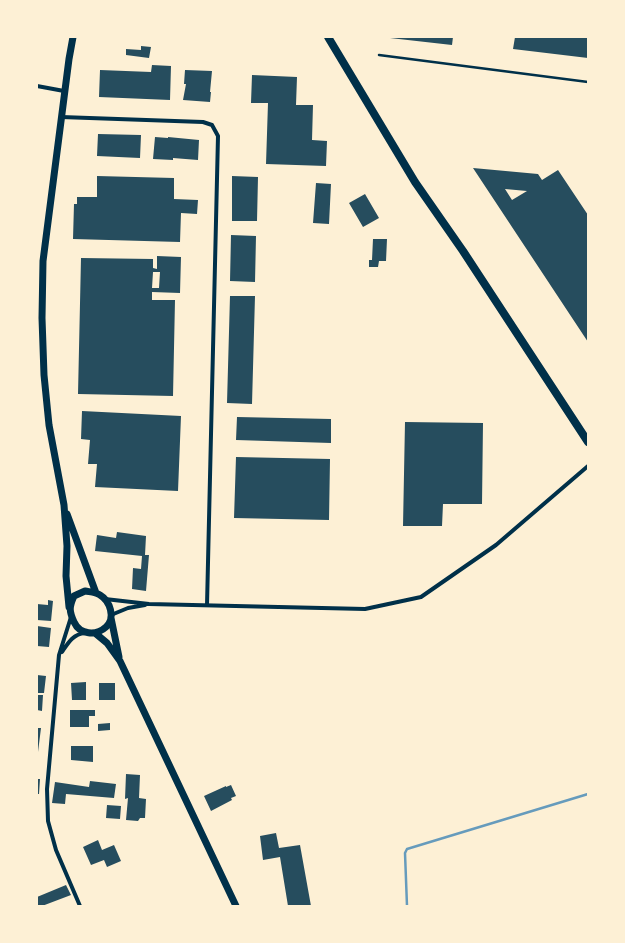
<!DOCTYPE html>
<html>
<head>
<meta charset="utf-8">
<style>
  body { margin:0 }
  #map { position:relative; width:625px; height:943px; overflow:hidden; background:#fdf0d5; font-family:"Fira Sans Condensed",sans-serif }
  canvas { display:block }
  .frame { position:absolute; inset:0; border:38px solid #fdf0d5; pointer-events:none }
</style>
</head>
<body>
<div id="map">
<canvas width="625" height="943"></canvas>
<div class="frame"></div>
</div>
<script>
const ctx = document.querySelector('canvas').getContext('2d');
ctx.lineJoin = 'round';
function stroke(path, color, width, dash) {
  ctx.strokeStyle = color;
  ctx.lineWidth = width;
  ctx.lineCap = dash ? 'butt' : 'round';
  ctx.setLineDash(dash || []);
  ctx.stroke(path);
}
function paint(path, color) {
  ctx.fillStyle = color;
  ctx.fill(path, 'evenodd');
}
const stream = new Path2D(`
  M407 906 405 853 407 849 588 794`);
const building = new Path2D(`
  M390 37H453L452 45 390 38Z
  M515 37H588V58L513 49Z
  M141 46 151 47 149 58 126 55V49L141 50Z
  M152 65 171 66 170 100 99 97 100 70 151 72Z
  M185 70 212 71 210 92H211L210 102 183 100 186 84H184Z
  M252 75 297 77 296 105H313L312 140 327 141 326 166 266 164 268 103H251Z
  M98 134 141 135 140 158 97 156Z
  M155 137 168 138V137L199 140 198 160 173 158V160L153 159Z
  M473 168 538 174 542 180 558 170 588 215V342ZM505 189 527 191 512 200Z
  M97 176 174 178V199L198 200 197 214 181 213 180 242 73 239 74 204H77V197H97Z
  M232 176 258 177 257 221H232Z
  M316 183 331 184 329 224 313 223Z
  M365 194 379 218 363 227 349 203Z
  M231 235 256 236 255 282 230 281Z
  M373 239H387L386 261H379L378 267H369V260H372Z
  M157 256 181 257 180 293 152 292V300H175L173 396 78 394 81 258 153 259V268L157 269ZM153 272H160L159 288H152Z
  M230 296H255L252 404 227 403Z
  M82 411 181 416 178 491 95 487 97 464H88L90 440 81 439Z
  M237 417 331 419V443L236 440Z
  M405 422 483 423 482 504H443L442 526H403Z
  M236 457 330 459 329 520 234 518Z
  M117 532 146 536 145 555H149L146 591 132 589 133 568 141 569 142 556 95 551 97 535 116 538Z
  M48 600 53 601 51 621 37 620V604L48 605Z
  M37 626 51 628 49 647 37 646Z
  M37 675 46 676 44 693H37Z
  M86 682V700H72L71 683Z
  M99 683H115V700H99Z
  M37 695H43L42 711 37 710Z
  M70 710H95V716H89V727H70Z
  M110 723V730L98 731V724Z
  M37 728H41L38 752H37Z
  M71 746H93V762L71 760Z
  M126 774 140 775 139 798 146 799 145 818H140L138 821 126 820 128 798 125 799Z
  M37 779H40L39 794H37Z
  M90 781 116 784 114 798 66 794 65 804 52 803 55 782 89 787Z
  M231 785 236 796 231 798 232 800 211 811 204 796 226 786V787Z
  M107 805 121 806 120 819 106 818Z
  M276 833 279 848 300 845 311 906H288L280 857 263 860 260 836Z
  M98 840 102 850 114 845 121 861 107 867 104 860 91 865 83 847Z
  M66 885 71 895 42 906H37V897Z`);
const service = new Path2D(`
  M379 55 588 82`);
const minor = new Path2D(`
  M37 86 64 91
  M61 117 203 122 212 125 218 136 207 605
  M105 599 149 604 365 609 421 597 496 545 588 466
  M111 615 128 608 145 605
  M71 617 59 655 47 789 48 821 56 850 80 906
  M62 652C68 643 73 634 85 633`);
const tertiary = new Path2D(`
  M67 514 96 593
  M85 591C90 592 96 592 100 595 110 601 116 618 106 627 96 636 80 635 74 622 69 611 69 607 74 596Z
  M69 607 66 576 67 546 64 505 49 425 44 375 42 318 43 261 69 59 73 37
  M111 618 119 657
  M95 633 107 643 120 661 236 906`);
const secondary = new Path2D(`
  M328 37 415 182 463 251 588 442`);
stroke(stream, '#669bbc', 2.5);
paint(building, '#264d5e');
stroke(service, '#003049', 2.5);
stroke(minor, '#003049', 4);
stroke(tertiary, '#003049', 7);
stroke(secondary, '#003049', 8);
</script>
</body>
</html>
